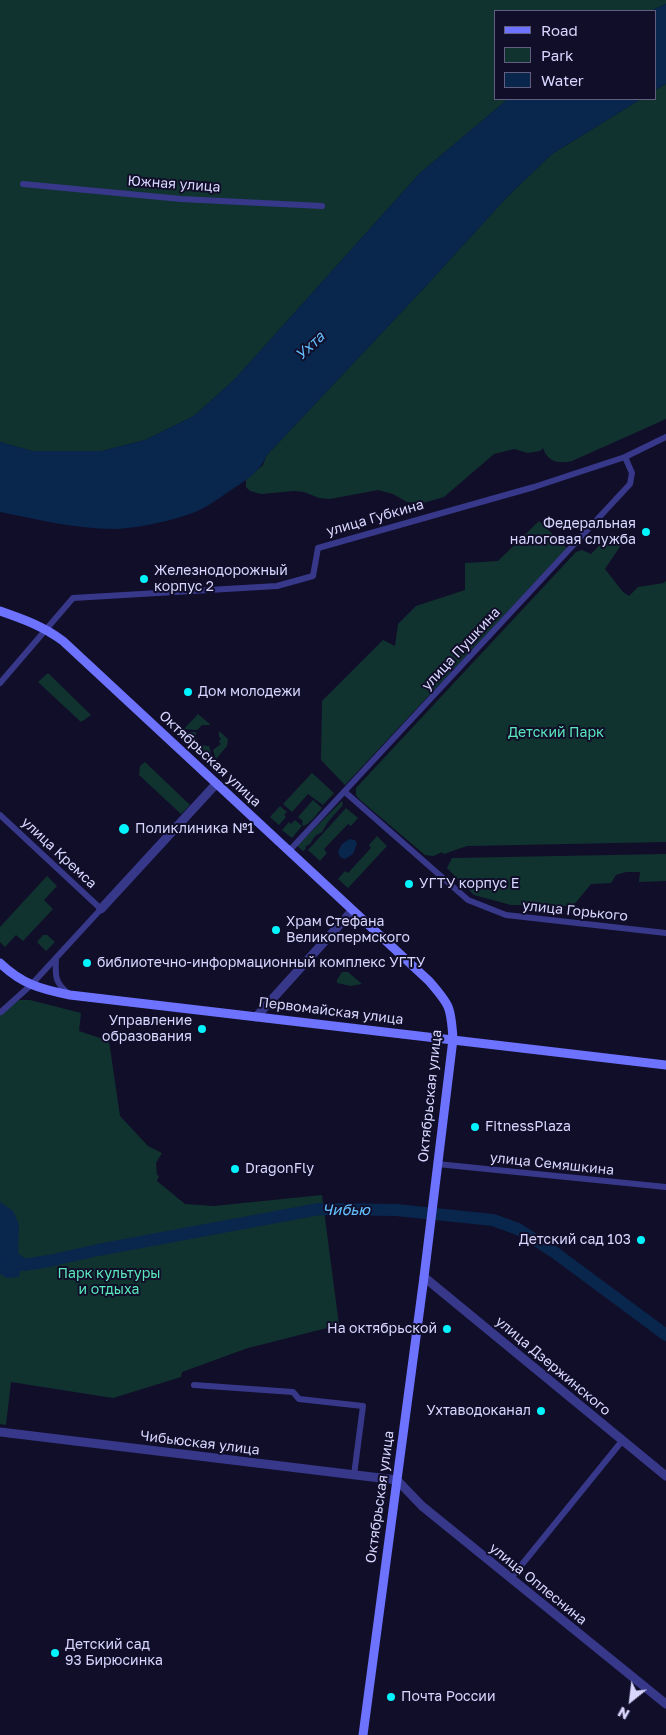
<!DOCTYPE html>
<html>
<head>
<meta charset="utf-8">
<style>
  body { margin:0 }
  #map { position:relative; width:666px; height:1735px; overflow:hidden; background:#110e29; font-family:"Golos Text",sans-serif }
  canvas { display:block }
  .legend { position:absolute; left:494px; top:10px; width:162px; height:90px; box-sizing:border-box; background:#110e29; border:1px solid #615e7f; margin:0; padding:6px 9px; list-style:none; font-size:15px; color:#d8d6ff }
  .legend li { display:flex; align-items:center; gap:10px; height:25px }
  .legend b { width:25px; border:1px solid #615e7f }
  .north { position:absolute; left:606px; top:1675px; width:50px; height:50px; -webkit-text-stroke:4px #110e29; paint-order:stroke; rotate:209deg; font-size:14px; font-weight:700; line-height:20px; text-align:center; color:#d8d6ff }
  .north::after { content:''; display:block; margin:auto; width:18px; height:22px; background:#d8d6ff; clip-path:polygon(50% 0,100% 100%,50% 72%,0 100%) }
</style>
</head>
<body>
<div id="map">
<canvas width="666" height="1735"></canvas>
<ul class="legend">
<li><b style="height:6px;background:#6d72ff"></b>Road</li>
<li><b style="height:14px;background:#113330"></b>Park</li>
<li><b style="height:14px;background:#09264d"></b>Water</li>
</ul>
<div class="north">N</div>
</div>
<script>
const ctx = document.querySelector('canvas').getContext('2d');
ctx.lineJoin = 'round';
function paint(path, color) {
  ctx.fillStyle = color;
  ctx.fill(path, 'evenodd');
}
function stroke(path, color, width, dash) {
  ctx.strokeStyle = color;
  ctx.lineWidth = width;
  ctx.lineCap = dash ? 'butt' : 'round';
  ctx.setLineDash(dash || []);
  ctx.stroke(path);
}
function drawText(font, color, halo, rows, align = 'center') {
  ctx.font = font + ' "Golos Text",sans-serif';
  ctx.lineWidth = 4;
  ctx.setLineDash([]);
  ctx.textBaseline = 'middle';
  ctx.strokeStyle = halo;
  ctx.fillStyle = color;
  for (const [text, x, y, turn = 0] of rows) {
    ctx.save();
    ctx.translate(x, y);
    ctx.rotate((+turn || 0) * Math.PI / 180);
    ctx.textAlign = isNaN(turn) ? turn : align;
    if (halo) ctx.strokeText(text, 0, 0);
    ctx.fillText(text, 0, 0);
    ctx.restore();
  }
}
const green = new Path2D(`
  M0 0H666V4L650 11H495V99H508L420 173 235 379 194 416 145 440 102 451H32L0 442Z
  M666 84V419L572 461C559 464 547 462 543 448L540 451 528 453 514 449 494 454 444 497 423 503 407 502 393 494 378 490 330 499 319 498 304 492 294 491 261 494 250 491 246 487V480L263 465 266 456 425 287 507 197 552 154 641 99H655V90Z
  M539 521 567 548 345 785 321 760 322 701 383 640 395 646 398 624 416 606 465 590V563L498 561Z
  M611 533 621 545 605 569 623 592 629 596 638 587 664 583 666 581V842L467 846 444 854 442 852 434 856 425 855 359 799 356 795V788L576 552 582 550 591 554Z
  M48 673 91 715 81 722 38 682Z
  M198 714 211 725H202L197 730 184 729Z
  M219 731 228 739 227 746 216 759 213 750 221 744 219 742 221 738 219 737Z
  M184 732H196C195 741 200 746 209 746L213 760Z
  M145 762 190 805 181 814 139 775 140 766Z
  M312 773 334 793 323 805 308 794 292 812 283 804Z
  M313 800 322 808C317 814 310 824 303 826L302 823 303 821 298 817Z
  M342 801 343 803 342 806 328 822 322 832 315 836 310 844 306 846 305 850 303 851 298 847V845Z
  M280 806 287 812 284 815 286 817 279 825 270 817Z
  M346 808 358 818 351 826 348 824 324 849 327 853 320 861 308 850Z
  M295 820 302 826 292 838 282 830 289 822 291 824Z
  M377 836 387 846 348 888 338 879 345 871 348 873 371 848 369 845Z
  M666 854V881L639 882 640 872H626L616 875 611 883 591 884 573 906 511 905 474 895 447 868 452 858Z
  M47 876 57 886 44 900 53 909 23 941 16 935 5 947 0 942V927Z
  M43 935H47L55 942 46 951 37 942Z
  M342 972H348L362 984 351 986 337 983V980Z
  M19 1000H30L81 1013 79 1031 109 1041 120 1116 148 1146 162 1153 156 1163 157 1175 159 1176 157 1181 185 1204 214 1206 322 1195 339 1325 248 1348 182 1372 181 1377 113 1398 11 1382 6 1425 0 1424V1015Z`);
const water = new Path2D(`
  M666 4V84L655 90V11H650Z
  M508 99H641L552 154 507 197 425 287 266 456C259 474 243 482 228 492 218 499 207 507 195 512 176 520 134 529 113 529 76 529 36 519 0 512V442L32 451H102L145 440 194 416 235 379 420 173Z
  M350 839 355 840 357 844 353 854 345 859 340 857 338 852 342 844Z
  M0 1202 13 1211 19 1224 18 1256 23 1258 19 1277 7 1278 0 1274Z`);
const river = new Path2D(`
  M0 1248 24 1265 49 1261 98 1250 319 1209 396 1210 493 1220 518 1229 554 1252 666 1335`);
const minor = new Path2D(`
  M23 184 181 199 322 206
  M0 683 73 598 277 586 313 576 318 548 534 487 625 457 666 437
  M345 792 468 900 506 915 666 933
  M0 815 101 909 31 985 1 1012
  M289 851 630 484 632 473 625 457
  M56 959C55 977 55 983 70 995
  M437 1164 666 1187
  M194 1385 293 1392 299 1399 363 1406 354 1475
  M511 1578 622 1441`);
const tertiary = new Path2D(`
  M101 909 216 784
  M256 1017 352 911
  M424 1277 666 1476
  M0 1432 397 1480 422 1506 666 1704`);
const secondary = new Path2D(`
  M0 611C23 619 43 626 63 641L429 981C450 1005 451 1007 453 1039L424 1277 363 1735
  M0 963C22 984 40 989 70 995L666 1065`);
const markers = [
  [646,532,5,"#02f4ff"],
  [144,579,5,"#02f4ff"],
  [188,692,5,"#02f4ff"],
  [124,829,6,"#02f4ff"],
  [409,884,5,"#02f4ff"],
  [276,930,5,"#02f4ff"],
  [87,963,5,"#02f4ff"],
  [202,1029,5,"#02f4ff"],
  [475,1127,5,"#02f4ff"],
  [235,1169,5,"#02f4ff"],
  [641,1240,5,"#02f4ff"],
  [447,1329,5,"#02f4ff"],
  [541,1411,5,"#02f4ff"],
  [55,1653,5,"#02f4ff"],
  [391,1697,5,"#02f4ff"]
];
const streetNames = [
  ["Южная улица",174,184,4],
  ["улица Губкина",375,518,-16],
  ["улица Пушкина",461,649,-47],
  ["Октябрьская улица",210,759,43],
  ["улица Кремса",59,853,43],
  ["улица Горького",575,911,6],
  ["Первомайская улица",331,1011,7],
  ["Октябрьская улица",430,1096,-84],
  ["улица Семяшкина",552,1164,6],
  ["улица Дзержинского",553,1366,40],
  ["Чибьюская улица",200,1443,7],
  ["Октябрьская улица",380,1497,-82],
  ["улица Оплеснина",538,1584,39]
];
const poiNames = [
  ["Федеральная",636,524,"right"],
  ["налоговая служба",636,540,"right"],
  ["Железнодорожный",154,571],
  ["корпус 2",154,587],
  ["Дом молодежи",198,692],
  ["Поликлиника №1",135,829],
  ["УГТУ корпус Е",419,884],
  ["Храм Стефана",286,922],
  ["Великопермского",286,938],
  ["библиотечно-информационный комплекс УГТУ",97,963],
  ["Управление",192,1021,"right"],
  ["образования",192,1037,"right"],
  ["FitnessPlaza",485,1127],
  ["DragonFly",245,1169],
  ["Детский сад 103",631,1240,"right"],
  ["На октябрьской",437,1329,"right"],
  ["Ухтаводоканал",531,1411,"right"],
  ["Детский сад",65,1645],
  ["93 Бирюсинка",65,1661],
  ["Почта России",401,1697]
];
const parkNames = [
  ["Детский Парк",556,733],
  ["Парк культуры",109,1274],
  ["и отдыха",109,1290]
];
const waterNames = [
  ["Ухта",310,346,-43],
  ["Чибью",346,1210]
];
paint(green, '#113330');
paint(water, '#09264d');
stroke(river, '#09264d', 12);
stroke(minor, '#37388a', 6);
stroke(tertiary, '#37388a', 9);
stroke(secondary, '#6d72ff', 9);
for (const [x, y, r, color] of markers) {
  const dot = new Path2D();
  dot.arc(x, y, r, 0, 2 * Math.PI);
  ctx.fillStyle = color;
  ctx.fill(dot);
  stroke(dot, '#110e29', 2);
}
drawText('14px', '#d8d6ff', '#110e29', streetNames);
drawText('14px', '#d8d6ff', '#110e29', poiNames, 'left');
drawText('14px', '#5ae7bc', '#110e29', parkNames);
drawText('italic 15px', '#64c0ff', '#110e29', waterNames);
</script>
</body>
</html>
